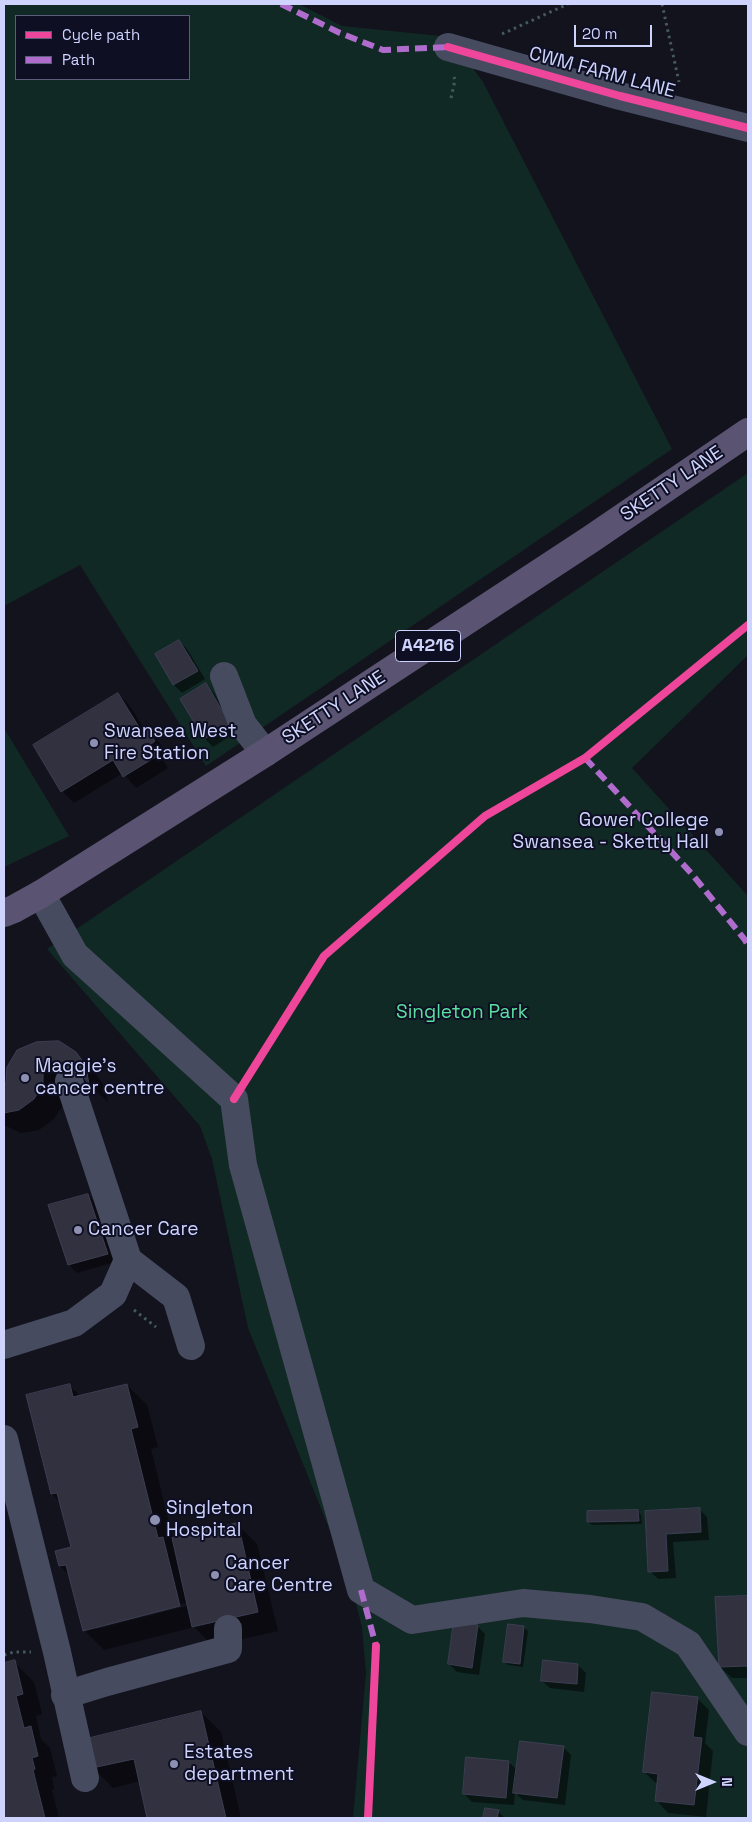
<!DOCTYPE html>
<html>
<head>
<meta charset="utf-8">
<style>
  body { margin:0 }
  #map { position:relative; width:752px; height:1822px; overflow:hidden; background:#13131e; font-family:"Space Grotesk",sans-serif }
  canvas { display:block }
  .frame { position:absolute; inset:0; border:5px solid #cfd4ff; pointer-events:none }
  .legend { position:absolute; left:15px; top:15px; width:175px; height:65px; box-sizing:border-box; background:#0e0f23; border:1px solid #5b5e7b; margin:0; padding:6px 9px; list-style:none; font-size:15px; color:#cfd4ff }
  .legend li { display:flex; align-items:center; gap:10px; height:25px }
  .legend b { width:25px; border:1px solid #5b5e7b }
  .north { position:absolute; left:687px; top:1757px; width:50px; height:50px; -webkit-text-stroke:4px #0e0f23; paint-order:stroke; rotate:90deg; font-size:14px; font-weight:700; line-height:20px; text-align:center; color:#cfd4ff }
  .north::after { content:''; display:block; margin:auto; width:18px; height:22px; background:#cfd4ff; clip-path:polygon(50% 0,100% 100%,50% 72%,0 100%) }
  .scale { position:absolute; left:574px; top:25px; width:78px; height:22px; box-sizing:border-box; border:2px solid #cfd4ff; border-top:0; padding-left:6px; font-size:15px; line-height:18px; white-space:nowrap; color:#cfd4ff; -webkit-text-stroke:4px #0e0f23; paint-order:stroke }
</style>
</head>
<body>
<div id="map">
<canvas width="752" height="1822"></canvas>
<div class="frame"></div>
<ul class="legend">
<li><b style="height:6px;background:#ed469a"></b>Cycle path</li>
<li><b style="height:6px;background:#b06ccc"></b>Path</li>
</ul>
<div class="north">N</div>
<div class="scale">20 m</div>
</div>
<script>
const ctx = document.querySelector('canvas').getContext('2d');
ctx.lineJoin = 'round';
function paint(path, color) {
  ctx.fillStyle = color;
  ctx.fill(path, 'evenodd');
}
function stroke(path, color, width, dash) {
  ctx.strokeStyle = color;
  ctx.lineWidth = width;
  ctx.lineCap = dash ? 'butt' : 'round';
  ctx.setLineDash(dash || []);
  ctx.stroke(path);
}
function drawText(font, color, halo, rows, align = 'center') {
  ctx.font = font + ' "Space Grotesk",sans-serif';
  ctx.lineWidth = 4;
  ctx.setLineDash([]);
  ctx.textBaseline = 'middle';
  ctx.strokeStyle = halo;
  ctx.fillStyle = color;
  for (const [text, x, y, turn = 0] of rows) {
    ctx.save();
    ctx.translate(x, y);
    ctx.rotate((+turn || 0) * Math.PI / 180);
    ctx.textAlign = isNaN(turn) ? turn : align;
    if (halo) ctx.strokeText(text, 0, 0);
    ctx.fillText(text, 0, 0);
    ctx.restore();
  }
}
const green = new Path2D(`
  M4 4H299L342 26 450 37 483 82 672 449 206 766 80 565 4 606ZM16 16H189V79H16Z
  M748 473V655L632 768 748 896V1818H353L366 1673 362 1627 350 1580 248 1328 212 1159 200 1126 47 949Z
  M4 728 69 836 4 867Z`);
const shadow = new Path2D(`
  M179 641 187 649 205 679 182 693 174 685 156 655Z
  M206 685 214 693 237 732 213 747 205 739 182 699Z
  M118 694 130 706 145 731 147 730 159 742 166 753 161 757 168 768 136 788 123 773 74 803 62 791 34 745Z
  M75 1053 96 1074 105 1087 108 1102 89 1085H76L54 1119 39 1130 21 1133 4 1125V1086Z
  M88 1195 96 1203 115 1262 77 1273 69 1265Z
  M69 1385 81 1397 127 1385 147 1405 158 1447 151 1449 173 1539 237 1524 257 1544 278 1631 213 1646 194 1627 104 1650 84 1630 70 1576 60 1566 72 1548 60 1502 52 1494ZM186 1603 187 1606 96 1629V1626Z
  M699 1509 707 1517 709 1540 673 1542 676 1578 658 1579 650 1571 646 1512Z
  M638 1511 641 1515 642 1524 592 1525 588 1522Z
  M748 1597V1678H732L720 1667 717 1598Z
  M477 1626 485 1634 479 1675 457 1672 449 1664Z
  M524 1628 528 1631 523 1667 508 1665 504 1662Z
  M14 1662 34 1682 42 1714 36 1716 41 1739 50 1748 57 1776 52 1777 54 1789 52 1790 59 1818H4V1664Z
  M578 1665 586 1673 584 1692 550 1688 542 1681Z
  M697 1698 709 1710 705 1743 713 1751 706 1817 668 1813 657 1801 658 1784 656 1783 644 1772Z
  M201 1712 221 1732 241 1818H149L140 1781 113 1788 93 1768Z
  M563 1747 571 1755 565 1805 523 1800 515 1793 514 1805 472 1802 464 1794 509 1762 517 1770Z
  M486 1809 498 1811 505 1818H484Z`);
const building = new Path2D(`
  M179 640 198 671 173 685 155 654Z
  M206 683 230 724 204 739 180 699Z
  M118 693 142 732 147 728 155 741 150 745 157 756 123 777 113 760 61 792 33 745Z
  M59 1041 76 1052 86 1066 89 1085 80 1072 68 1066H55L43 1069V1084L34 1099 19 1110 4 1113V1084L6 1083 7 1067 17 1050 36 1042Z
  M88 1194 108 1254 68 1265 48 1205Z
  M70 1384 73 1397 127 1384 138 1427 131 1429 158 1538 163 1537 180 1606 83 1631 66 1565 59 1566 55 1551 71 1547 57 1493 51 1494 26 1395Z
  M700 1508 701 1532 666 1534 668 1571 648 1572 645 1511Z
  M638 1510 639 1521 587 1522V1511Z
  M238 1523 258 1612 192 1627 172 1538Z
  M748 1596V1666L719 1667 715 1597Z
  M454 1621 478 1625 472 1668 448 1664Z
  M508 1624 524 1626 520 1664 503 1662Z
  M15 1660 23 1694 16 1696 24 1728 31 1726 38 1756 32 1758 35 1769 33 1770 45 1818H4V1663Z
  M543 1660 578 1664 577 1684 541 1681Z
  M652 1692 698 1697 693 1737 702 1738 694 1805 655 1801 658 1774 643 1772Z
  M201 1711 226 1818H147L134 1759 92 1768 86 1739Z
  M520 1741 564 1746 557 1798 513 1793Z
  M466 1757 509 1761 506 1798 463 1794Z
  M485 1808 499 1810 497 1818H483Z`);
const path = new Path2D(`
  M662 4 679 82
  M502 34 568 4
  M451 98 455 80 454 77
  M134 1310 156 1327
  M4 1655 14 1652H31`);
const minor = new Path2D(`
  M448 47 620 96 748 128
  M224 676 243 725 265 753
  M41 894 75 955 234 1099 243 1165 361 1590 412 1620 523 1603 590 1609 642 1617 688 1644 748 1732
  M128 1260 176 1297 191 1346
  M4 1345 74 1323 113 1294 128 1260 69 1081
  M4 1439 57 1652 85 1778
  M65 1695 107 1682 228 1649V1629`);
const major = new Path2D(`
  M4 913 14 909 41 894 265 753 591 539 748 432`);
const quiet = new Path2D(`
  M281 4 340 33 383 50 448 47
  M585 758 692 874 745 940 748 946
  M361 1590 376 1646`);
const cycleway = new Path2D(`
  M448 47 620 96 748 128
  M234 1099 324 956 485 816 585 758 748 625
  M368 1818 376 1646`);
const markers = [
  [94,743,5,"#8d90b0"],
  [719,832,5,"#8d90b0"],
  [25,1078,5,"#8d90b0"],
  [78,1230,5,"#8d90b0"],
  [155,1520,6,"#8d90b0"],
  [215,1575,5,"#8d90b0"],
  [174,1764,5,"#8d90b0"]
];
const shields = [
  [428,646,65]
];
const shieldNames = [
  ["A4216",428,646]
];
const streetNames = [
  ["CWM FARM LANE",602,73,15],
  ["SKETTY LANE",672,484,-34],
  ["SKETTY LANE",334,708,-33]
];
const poiNames = [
  ["Swansea West",104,732],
  ["Fire Station",104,754],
  ["Gower College",709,821,"right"],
  ["Swansea - Sketty Hall",709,843,"right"],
  ["Maggie's",35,1067],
  ["cancer centre",35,1089],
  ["Cancer Care",88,1230],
  ["Singleton",166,1509],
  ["Hospital",166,1531],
  ["Cancer",225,1564],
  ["Care Centre",225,1586],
  ["Estates",184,1753],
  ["department",184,1775]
];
const parkNames = [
  ["Singleton Park",462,1013]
];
paint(green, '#112924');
paint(shadow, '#0007');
paint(building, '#313140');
stroke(building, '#3c3e52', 1);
stroke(path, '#465960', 3, [2.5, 4]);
stroke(minor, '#474b5f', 28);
stroke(major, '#5a5472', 28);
stroke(quiet, '#b06ccc', 6, [12, 6]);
stroke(cycleway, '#ed469a', 8);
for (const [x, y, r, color] of markers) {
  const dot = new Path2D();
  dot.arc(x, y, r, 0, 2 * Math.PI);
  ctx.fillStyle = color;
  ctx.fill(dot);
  stroke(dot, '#0e0f23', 2);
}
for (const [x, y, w] of shields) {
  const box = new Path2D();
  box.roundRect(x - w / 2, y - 15.5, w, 31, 4);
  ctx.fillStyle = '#0e0f23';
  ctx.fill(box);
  stroke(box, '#cfd4ff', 1);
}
drawText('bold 18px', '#cfd4ff', null, shieldNames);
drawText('19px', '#cfd4ff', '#0e0f23', streetNames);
drawText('19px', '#cfd4ff', '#0e0f23', poiNames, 'left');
drawText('19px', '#5ae0a1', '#0e0f23', parkNames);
</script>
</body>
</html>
